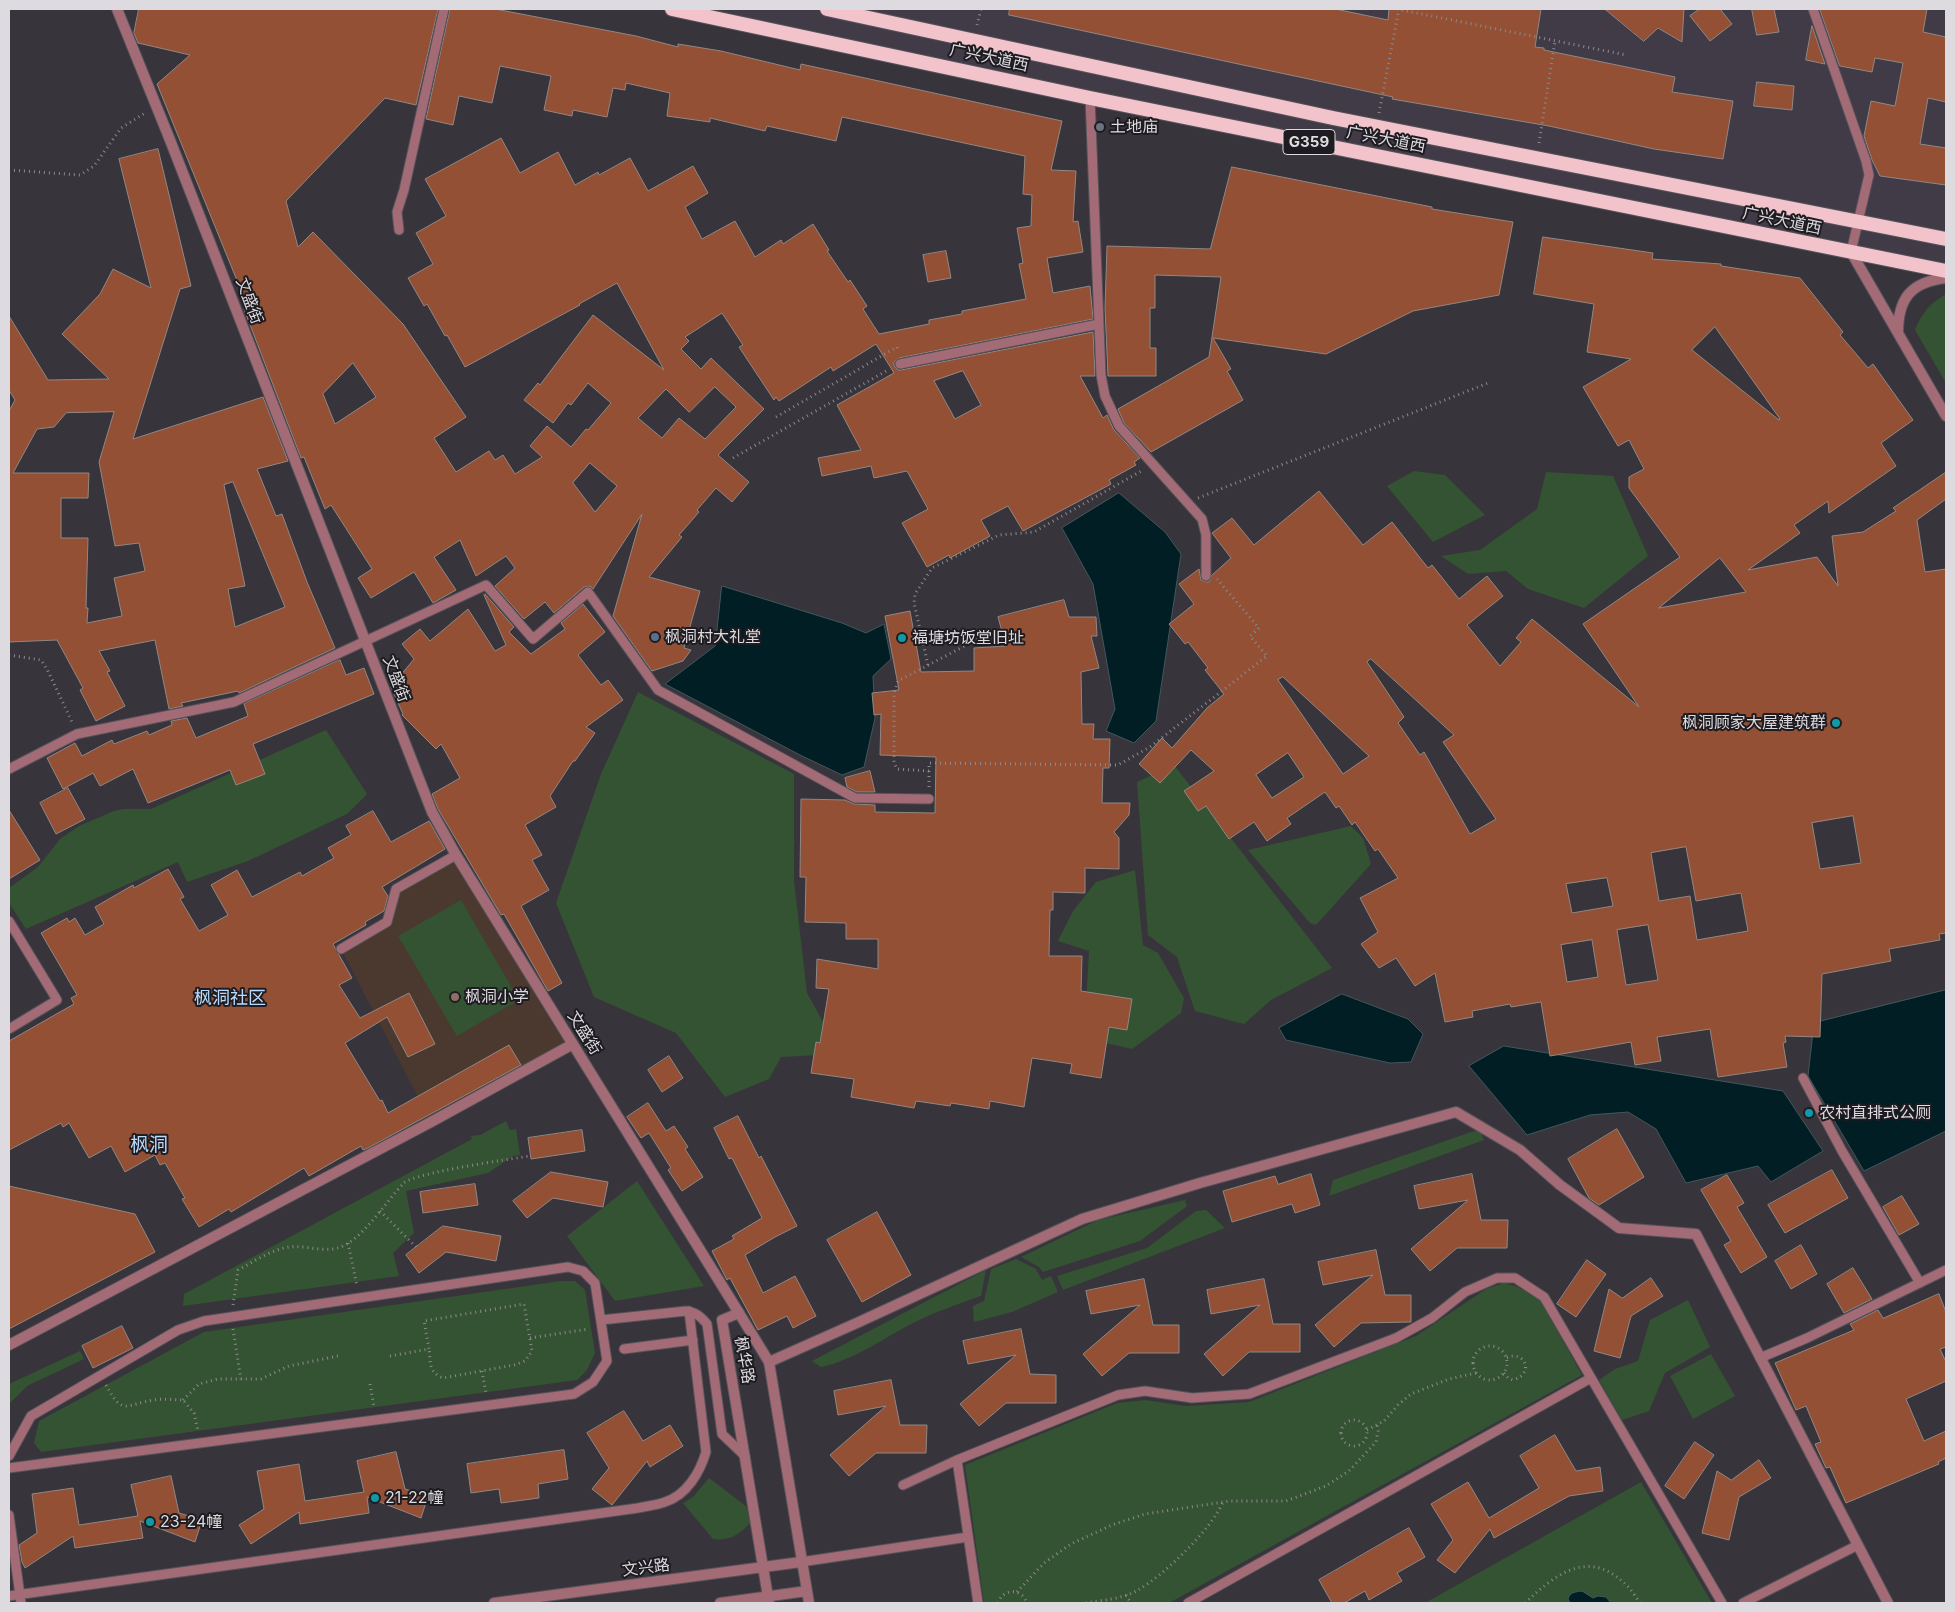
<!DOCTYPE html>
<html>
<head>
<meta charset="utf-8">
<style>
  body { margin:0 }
  #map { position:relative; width:1955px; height:1612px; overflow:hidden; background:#38343b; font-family:Inter,sans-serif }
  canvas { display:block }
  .frame { position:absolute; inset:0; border:10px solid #dddbdf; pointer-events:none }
</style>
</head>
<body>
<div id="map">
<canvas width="1955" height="1612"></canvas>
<div class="frame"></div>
</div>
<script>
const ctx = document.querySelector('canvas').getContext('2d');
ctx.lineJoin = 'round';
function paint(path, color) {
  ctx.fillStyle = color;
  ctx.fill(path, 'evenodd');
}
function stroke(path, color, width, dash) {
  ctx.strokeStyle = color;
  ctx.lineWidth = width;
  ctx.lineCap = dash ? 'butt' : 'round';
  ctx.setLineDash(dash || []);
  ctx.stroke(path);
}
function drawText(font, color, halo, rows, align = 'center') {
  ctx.font = font + ' Inter,"Noto Sans SC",sans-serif';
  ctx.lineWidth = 4;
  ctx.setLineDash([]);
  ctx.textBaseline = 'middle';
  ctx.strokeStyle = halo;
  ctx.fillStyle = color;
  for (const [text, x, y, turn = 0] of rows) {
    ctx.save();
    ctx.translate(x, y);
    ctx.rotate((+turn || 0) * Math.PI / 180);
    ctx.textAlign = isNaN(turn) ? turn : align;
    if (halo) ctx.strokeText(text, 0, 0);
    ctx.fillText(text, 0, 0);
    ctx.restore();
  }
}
const built = new Path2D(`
  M672 9H1946V271Z`);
const education = new Path2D(`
  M456 855 573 1044 431 1122 341 949 387 922 396 889Z`);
const green = new Path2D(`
  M1946 294V383L1915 330C1922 313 1930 303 1946 294Z
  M1414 471 1445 475 1485 515 1433 542 1387 486Z
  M1546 472 1613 476 1648 556 1584 608 1528 589 1506 571 1468 574 1441 556 1480 550 1537 509Z
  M638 692 794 774V881L807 993 823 1022 819 1055 781 1057 769 1079 725 1097 676 1033 594 997 556 903 601 774Z
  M326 730 367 794 347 814 248 861 187 882 178 862 26 929 9 903V888L38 867 60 839 79 826 114 811 123 809H151Z
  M1174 765 1332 968 1271 1000 1244 1024 1195 1011 1177 957 1148 935 1137 782Z
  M1351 826 1363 838 1371 864 1316 925 1310 923 1248 850Z
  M1135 870 1143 945 1158 953 1184 998 1181 1013 1132 1049 1084 1038 1089 951 1058 941 1073 911 1096 882Z
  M461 900 519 1000 457 1036 398 936Z
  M506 1121 510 1130 516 1129 520 1155 513 1156 488 1173 406 1191 414 1233 393 1253 399 1276 183 1306 184 1294 472 1139 471 1136 480 1135Z
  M1474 1131 1481 1132 1484 1140 1329 1196 1333 1180Z
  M637 1181 704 1286 615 1301 567 1236Z
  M1185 1200 1187 1206 1140 1241 1043 1272 1039 1267 1021 1257 1098 1220Z
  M1206 1210 1225 1228 1063 1290 1057 1276 1147 1248 1196 1211Z
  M1016 1259 1036 1269 1042 1280 1051 1276 1058 1292 1012 1312 974 1322 973 1306 984 1301 991 1269Z
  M986 1270 981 1296C960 1303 938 1311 917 1321 885 1337 855 1360 821 1367L812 1361Z
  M561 1281H575L585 1290 595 1353 587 1370 577 1380 41 1452 34 1443 39 1421 204 1332Z
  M1504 1283 1518 1287 1540 1300 1582 1375 1169 1603H984L965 1465 1117 1403 1145 1400 1186 1406 1249 1402 1416 1336 1486 1289Z
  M1688 1300 1710 1347 1665 1373 1649 1411 1622 1420 1599 1380 1615 1369 1638 1361 1650 1320Z
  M80 1351 84 1359 27 1386 9 1404V1384Z
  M1711 1354 1735 1396 1693 1419 1670 1376Z
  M709 1478 747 1507 750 1523C739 1535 730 1541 713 1539L683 1503 693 1497Z
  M1641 1482 1712 1603H1425Z`);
const water = new Path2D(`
  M1119 493 1165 532 1181 554 1156 721 1134 743 1106 731 1115 709 1093 584 1062 528Z
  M722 586 842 623 866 633 884 624 891 659 873 676 875 718 864 767 842 775 800 755 665 684 715 646Z
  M1946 990V1131L1864 1171 1808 1076 1814 1023Z
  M1342 994 1408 1019 1423 1034 1411 1062 1390 1063 1286 1040 1279 1028Z
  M1504 1046 1783 1091 1823 1151 1771 1182 1758 1166 1686 1183 1656 1129 1628 1112 1590 1115 1527 1135 1469 1066Z
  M1582 1591 1593 1598 1598 1596 1606 1597 1611 1603H1570L1568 1599C1570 1592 1575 1592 1582 1591Z`);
const building = new Path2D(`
  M139 9H438L416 105 385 98 286 201 298 247 313 232 403 324 466 417 434 438 456 472 489 451 495 460 503 455 515 474 542 457 530 446 547 426 571 447 586 429 588 430 611 403 588 383 571 405 568 403 553 423 524 400 538 383 540 385 593 315 664 370 617 283 579 304 580 305 465 367 447 335 445 336 427 304 424 306 408 278 433 264 416 233 446 216 425 179 501 138 520 173 558 152 575 185 598 172 599 175 630 158 648 191 693 166 708 193 685 207 702 239 735 221 755 257 781 240 783 244 813 224 829 250 827 251 848 282 850 280 867 306 863 309 879 334 929 324V320L962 314V311L1026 299 1019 264 1023 263 1017 228 1031 226 1032 195 1023 194 1025 156 842 117 836 141 767 126 765 131 710 118V122L667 116 670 93 626 83 625 90 613 88 607 117 573 110 572 116 544 110 551 76 500 66 492 103 459 96 453 125 426 119 450 9H495L636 36 678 47V44L721 51 800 70 801 64 1062 121 1051 170 1076 171 1073 222 1078 221 1083 252 1047 258 1053 293 1090 286 1093 319 899 358 894 362V366L898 370H901L1093 332 1095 376H1080L1103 418 1107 415 1114 430 1140 458 1134 462 1136 465 1109 480 1111 484 1023 531 1008 506 981 520 990 536 950 558 949 555 927 567 902 523 928 509 907 471 874 478 871 466 822 476 818 458 861 450 837 405 894 373 876 344 833 371 831 367 779 401 776 397 774 400 739 347 743 345 722 313 685 337 689 341 681 349 701 369 711 358 764 409 718 455 749 482 732 502 716 488 697 510 699 512 679 535 682 537 649 577 700 591 684 648 691 650 683 661 652 671 613 616 642 514 593 589 590 586 584 587 554 613 545 602 524 619 495 586 515 568 506 556 476 576 460 540 434 557 456 590 433 603 414 572 371 598 358 578 372 569 331 505 325 509 304 457 301 458 244 309 247 305 157 84 190 55 138 43 134 33ZM353 363 376 397 335 424 323 394ZM963 371 981 405 955 419 934 381ZM715 387 736 407 705 439 679 418 662 438 638 418 666 389 689 412ZM590 463 617 486 595 512 573 483Z
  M1010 9H1335L1388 20 1389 9H1541L1535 47 1544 48V50L1675 77 1672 92 1733 101 1723 159 1654 149 1549 126 1392 99 1393 97 1009 15Z
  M1605 9H1684L1682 42 1658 28 1644 41Z
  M1700 9H1720L1732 24 1710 41 1690 16Z
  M1752 9H1774L1779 32 1757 35Z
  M1820 9H1927L1923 32 1946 37V102L1928 98 1920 144 1946 148V185L1880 176 1872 160 1864 136 1871 101 1895 106 1903 63 1875 58 1872 72 1840 66Z
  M1812 26 1825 64 1806 60Z
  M1757 82 1794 86 1792 110 1754 106Z
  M158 149 191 286 180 289 133 439 263 397 288 461 257 469 276 516 282 514 307 582 335 648 239 693 238 691 181 703 183 706 169 709 155 640 99 651 110 671 107 672 125 706 96 721 80 690 83 688 57 640 9 642V411L15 400 9 390V316L48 380 109 379 62 334 100 294 113 269 151 288 119 159ZM114 412 99 462 115 546 139 543 145 571 114 578 122 616 87 623 88 608H86L88 538H61V498H88L89 473H13L37 429 54 427 66 413ZM233 482 285 607 235 627 228 589 245 586 224 485Z
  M1232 167 1432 207V209L1513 222 1499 295 1413 311 1326 354 1213 338 1231 369 1227 371 1243 400 1151 452 1124 423 1118 409 1209 357 1221 277 1155 275V308H1150V348H1156V376H1108L1105 308 1107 246 1210 249Z
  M1543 237 1653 253 1652 259 1721 264V266L1800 278 1843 332 1840 335 1868 368 1873 364 1913 420 1881 443 1896 466 1829 513 1828 501 1794 525 1800 533 1748 570 1817 557 1838 586 1832 536 1863 532 1896 511 1893 508 1946 472V499L1917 520 1925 572 1946 569V933L1939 934 1940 940 1889 949 1891 961 1822 974 1820 1037 1785 1036 1786 1042 1783 1043 1787 1067 1718 1077 1710 1029 1657 1037 1661 1061 1635 1065 1631 1042 1550 1056 1541 1002 1511 1007 1510 1004 1472 1011 1473 1017 1445 1022 1435 973 1415 986 1396 958 1379 968 1361 944 1378 932 1360 898 1398 878 1378 849 1375 851 1355 822 1352 825 1339 806 1336 808 1325 792 1287 818 1291 824 1267 841 1254 822 1229 839 1206 806 1198 811 1184 791 1214 771 1191 750 1160 783 1139 764 1162 738 1172 748 1207 708 1224 694 1205 670 1208 668 1188 642 1185 644 1169 624 1194 604 1179 584 1199 569 1201 580 1206 582H1209L1212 575 1231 558 1212 533 1232 518 1254 545 1319 491 1363 545 1392 522 1428 568 1432 565 1459 599 1487 576 1503 596 1467 625 1500 666 1521 642 1516 638 1532 619 1639 707 1583 624 1680 557 1629 488V477L1644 469 1629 440 1618 446 1583 387 1631 359 1587 352 1594 304 1534 294ZM1715 327 1780 419 1779 420 1692 350ZM1720 558 1746 592 1659 608ZM1371 659 1454 735 1443 742 1496 819 1470 834 1424 752 1420 755 1398 723 1404 717 1367 662ZM1283 677 1369 756 1343 774 1278 680ZM1288 753 1304 777 1272 798 1256 775ZM1853 816 1861 863 1820 869 1812 823ZM1686 847 1696 901 1741 893 1748 931 1697 940 1690 896 1659 901 1651 853ZM1607 878 1613 906 1572 913 1566 884ZM1648 925 1658 980 1626 985 1617 930ZM1592 940 1598 977 1567 982 1561 945Z
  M946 251 951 278 928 282 923 255Z
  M485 594 514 627 509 632 531 654 565 629 561 623 583 604 605 632 578 655 601 685 608 680 623 700 586 727 595 733 575 761H573L550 796 556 807 525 825 542 855 532 860 549 890 521 906 562 983 548 991 504 914 501 915 438 809 432 794 460 778 441 744 436 749 402 715 403 714 391 687 414 659 402 644 420 629 430 641 468 609 495 651 506 645 484 595Z
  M1064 600 1069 617H1096L1097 636H1091L1099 668 1081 672 1082 724H1094L1093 739H1110L1109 768H1103L1102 803H1130L1129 815 1114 832 1119 838V869L1085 868V893L1053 892V910H1050L1049 956H1082L1081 991 1132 999 1127 1030 1109 1027 1101 1078 1070 1073 1072 1064 1032 1058 1024 1107 990 1101 989 1109 951 1103 950 1106 916 1101 914 1108 851 1097 854 1079 811 1073 816 1042 820 1043 829 989 816 988 817 959 878 969V939H846V923L805 922 806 877H800L801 799 845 800 854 804 875 805V812L935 813 936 757 880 755 881 714 874 715 872 693 899 690 885 616 910 611 921 672 974 671V648L1006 646 998 617Z
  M340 660 346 675 364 668 374 694 253 744 265 774 236 785 230 770 148 803 133 769 100 786 93 773 63 789 47 758 75 743 82 756 112 740 114 744 147 731 149 735 172 725 171 721 187 718 196 738 248 716 244 704Z
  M870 771 875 792H857L847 787 845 778Z
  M68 788 85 819 56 834 40 803Z
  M9 810 40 860 9 879Z
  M373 811 391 842 429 821 445 849 382 887 388 896 384 911 365 922 366 925 333 944 352 978 339 985 360 1018 409 993 435 1044 408 1057 387 1017 345 1043 380 1101 382 1100 388 1113 509 1045 521 1065 368 1148 363 1150 361 1146 309 1176 304 1168 231 1212 229 1209 199 1227 182 1199 185 1198 165 1163 160 1165 155 1155 125 1172 111 1146 89 1158 69 1123 63 1127 61 1123 9 1150V1041L74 1004 71 998 77 995 41 933 67 918 69 922 75 918 85 935 104 924 95 907 133 885 134 888 168 869 184 897 180 899 199 931 228 915 211 885 237 870 252 897 300 872 302 876 334 858 328 848 351 835 346 826Z
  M669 1056 683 1078 662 1092 648 1070Z
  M648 1103 666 1131 674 1126 688 1147 685 1149 703 1177 682 1191 668 1170 671 1168 649 1133 641 1138 627 1117Z
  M738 1116 759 1158 761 1156 797 1226 775 1237 745 1255 763 1293 795 1276 816 1316 793 1328 787 1316 758 1330 730 1278 727 1280 712 1251 734 1239 732 1236 762 1218 732 1158 729 1159 714 1128Z
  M1617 1129 1644 1177 1599 1205 1589 1198 1568 1159Z
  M582 1130 585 1151 531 1159 528 1138Z
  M1832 1170 1848 1198 1785 1233 1768 1205Z
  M551 1172 608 1182 603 1207 553 1198 527 1218 513 1201Z
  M1311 1174 1320 1205 1295 1213 1292 1204 1232 1222 1223 1191 1275 1176 1278 1184Z
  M1472 1174 1481 1220H1508L1507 1248H1457L1430 1271 1411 1249 1468 1200 1419 1209 1414 1186Z
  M1727 1175 1744 1203 1737 1207 1767 1257 1741 1273 1724 1245 1731 1241 1701 1190Z
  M475 1184 478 1205 423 1213 420 1192Z
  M9 1186 135 1214 155 1252 9 1329Z
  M1902 1196 1919 1224 1899 1235 1883 1207Z
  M877 1212 911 1275 862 1302 827 1240Z
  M443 1226 501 1236 496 1261 446 1252 419 1273 406 1255Z
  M1801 1245 1817 1274 1791 1289 1775 1261Z
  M1376 1250 1385 1295H1411V1322L1361 1323 1334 1347 1315 1325 1373 1275 1323 1285 1318 1262Z
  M1587 1260 1606 1274 1576 1317 1557 1304Z
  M1853 1268 1872 1299 1844 1313 1827 1284Z
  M1651 1278 1663 1296 1631 1316 1620 1358 1594 1351 1609 1289 1622 1298Z
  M1144 1279 1153 1325H1179V1353H1129L1102 1376 1083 1354 1140 1305 1091 1314 1086 1291Z
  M1264 1279 1273 1324H1300V1352H1249L1223 1376 1204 1354 1260 1305 1211 1314 1207 1290Z
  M1939 1294 1946 1312V1347L1940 1349 1946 1362V1381L1906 1399 1924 1441 1946 1431V1458L1938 1462 1939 1464 1846 1503 1830 1467 1826 1468 1815 1444 1821 1442 1806 1406 1796 1410 1775 1363 1854 1330 1850 1324 1878 1310 1883 1318Z
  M122 1326 133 1348 93 1368 82 1346Z
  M1021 1329 1030 1374 1056 1375V1403H1006L979 1426 960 1404 1016 1355 968 1364 963 1341Z
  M891 1380 900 1425H927L926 1453H876L849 1476 830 1455 886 1406 838 1415 834 1391Z
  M624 1411 643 1441 670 1425 683 1446 650 1467 647 1461 612 1505 592 1489 609 1468 587 1433Z
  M1555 1435 1576 1471 1600 1467 1603 1491 1569 1496 1494 1538 1490 1529 1455 1573 1437 1560 1453 1540 1431 1504 1468 1482 1489 1518 1539 1488 1520 1456Z
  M1695 1442 1714 1455 1684 1499 1665 1486Z
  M564 1450 568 1479 538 1484 539 1498 501 1503 499 1489 471 1493 467 1464Z
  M396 1452 405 1489 428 1496 421 1518 367 1497 369 1513 300 1524 299 1512 251 1544 239 1525 264 1509 257 1471 299 1464 305 1501 364 1492 357 1461Z
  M1759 1460 1771 1478 1739 1497 1729 1540 1702 1533 1717 1471 1731 1480Z
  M171 1476 179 1513 202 1520 195 1542 140 1521 143 1538 75 1548 73 1536 25 1568 22 1562 19 1545 37 1533 32 1494 73 1488 79 1525 138 1516 131 1485Z
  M1409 1528 1425 1557 1397 1573 1402 1581 1369 1600 1365 1591 1344 1603H1332L1319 1580Z`);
const path = new Path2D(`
  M1397 9 1626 55
  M977 25 981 9
  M1379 113 1399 9
  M1539 143 1555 41
  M9 170 80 175 94 166 121 128 145 113
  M776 417 897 347 898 351
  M733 458 888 370
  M1198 498 1488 383
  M9 655 41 660 47 669 73 724
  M928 665 914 603 915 594 932 568 999 535 1034 532 1143 470
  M929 771 897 769 894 763V693L898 681 995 630
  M929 787V763L1118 765 1150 747 1267 656 1250 636 1259 628 1217 579
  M380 1211 416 1247
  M348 1243 357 1286
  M233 1305 238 1270C255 1261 272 1249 290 1247 308 1245 326 1254 343 1246 366 1235 386 1201 404 1183 414 1173 510 1159 530 1156
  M233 1329 241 1380
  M530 1338 589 1329
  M1473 1363a17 17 0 1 1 34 0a17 17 0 1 1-34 0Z
  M390 1356 429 1349 424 1321 524 1304 532 1351 525 1361 514 1365 443 1378C428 1372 431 1363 429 1349
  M482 1371 486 1393
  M1504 1373 1508 1378 1513 1380C1535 1374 1525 1349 1506 1358
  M370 1384 374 1407
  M106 1385C123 1417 126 1404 154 1400 163 1398 174 1400 183 1400L194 1413 198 1431
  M183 1400 199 1384 218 1379H261L289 1366 338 1356
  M1341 1433a13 13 0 1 1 26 0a13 13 0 1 1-26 0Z
  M1367 1430 1384 1421 1398 1405 1411 1394 1449 1379 1476 1373
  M1017 1592 1044 1563 1071 1544 1112 1525 1145 1514 1230 1501H1286L1326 1486 1349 1471 1376 1442 1378 1431 1377 1424
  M1126 1595 1131 1603
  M998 1603C1003 1588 1022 1588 1027 1603
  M1086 1603C1103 1600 1123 1599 1138 1590 1164 1575 1211 1530 1223 1502
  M1525 1603C1553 1577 1586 1548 1623 1582 1630 1587 1635 1596 1640 1603`);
const service = new Path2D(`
  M1813 9 1866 161 1869 175 1851 252
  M1090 98 1101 375 1105 396 1119 426 1202 519 1206 535V576
  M399 230 397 212 404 190 444 9
  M900 364 1099 324
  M9 769 77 734 234 702 486 585 533 639 588 592 658 690 855 798 929 799
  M9 921 57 1000 9 1029
  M341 949 387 922 396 889 456 855
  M1803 1078 1842 1151 1920 1283
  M601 1320 686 1311C696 1312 701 1317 707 1324L722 1434 745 1456
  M624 1349 693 1340
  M1760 1358 1807 1338 1946 1270
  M9 1456 31 1416 178 1330 204 1321 568 1267 583 1271 595 1283 607 1361 593 1382 574 1394 9 1468
  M957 1460 978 1603
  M903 1485 957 1460 1118 1395 1145 1391 1192 1398 1249 1394 1396 1338 1432 1318 1465 1292 1497 1278H1515L1544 1297 1722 1603
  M9 1515 21 1603
  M801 1562 968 1537
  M9 1596 638 1508C647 1506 657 1505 665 1502 687 1495 700 1472 706 1452L689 1311
  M1188 1603 1591 1378
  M1743 1603 1858 1545`);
const minor = new Path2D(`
  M117 9 170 140 432 812 456 855 739 1313
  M1851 252 1946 416
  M1898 333C1898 298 1911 282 1946 278
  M9 1345 431 1122 573 1044
  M769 1362 859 1322 1082 1219 1200 1183 1456 1112 1520 1150 1560 1185 1619 1228 1696 1234 1888 1603`);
const tertiary = new Path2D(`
  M494 1603 801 1562
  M720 1603 807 1591
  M769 1603 722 1320 739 1313 769 1362 809 1603`);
const trunk = new Path2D(`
  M672 9 1090 98 1946 271
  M827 9 1333 118 1946 239`);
const markers = [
  [1100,127,5,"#6b7280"],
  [655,637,5,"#5c6f8a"],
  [902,638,5,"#0f9aa8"],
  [1836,723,5,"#0f9aa8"],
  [455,997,5,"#8d6e63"],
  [1809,1113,5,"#0f9aa8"],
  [375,1498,5,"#0f9aa8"],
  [150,1522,5,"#0f9aa8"]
];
const shields = [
  [1309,142,52]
];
const shieldNames = [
  ["G359",1309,142]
];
const streetNames = [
  ["广兴大道西",989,58,12],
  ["广兴大道西",1386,140,11],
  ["广兴大道西",1782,221,12],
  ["文盛街",249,301,69],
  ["文盛街",396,679,69],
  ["文盛街",584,1033,58],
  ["枫华路",744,1360,80],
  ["文兴路",646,1568,-7]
];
const poiNames = [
  ["土地庙",1110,127],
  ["枫洞村大礼堂",665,637],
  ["福塘坊饭堂旧址",912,638],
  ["枫洞顾家大屋建筑群",1826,723,"right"],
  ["枫洞小学",465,997],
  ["农村直排式公厕",1819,1113],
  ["21-22幢",385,1498],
  ["23-24幢",160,1522]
];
const neighbourhoodNames = [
  ["枫洞社区",230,999]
];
const quarterNames = [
  ["枫洞",149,1145]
];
paint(built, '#413b48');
paint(education, '#4b3930');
paint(green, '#345332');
paint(water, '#001e24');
stroke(water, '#42575c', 1);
paint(building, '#935035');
stroke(building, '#918784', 1);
stroke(service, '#565259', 11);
stroke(minor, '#565259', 12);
stroke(tertiary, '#565259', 12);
stroke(trunk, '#565259', 16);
stroke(path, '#8c898e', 3, [1, 4]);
stroke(service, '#a26b76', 9);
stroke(minor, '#a26b76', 10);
stroke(tertiary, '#a26b76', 10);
stroke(trunk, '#f3c3cc', 14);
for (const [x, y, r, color] of markers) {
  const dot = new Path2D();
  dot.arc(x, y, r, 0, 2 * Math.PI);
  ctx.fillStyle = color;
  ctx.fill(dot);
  stroke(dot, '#1e1c20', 2);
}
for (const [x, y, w] of shields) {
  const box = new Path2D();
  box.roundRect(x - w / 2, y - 12.5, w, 25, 4);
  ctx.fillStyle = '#1e1c20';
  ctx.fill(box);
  stroke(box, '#dddbdf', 1);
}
drawText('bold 15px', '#dddbdf', null, shieldNames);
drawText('16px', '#dddbdf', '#1e1c20', streetNames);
drawText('16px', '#dddbdf', '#1e1c20', poiNames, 'left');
drawText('18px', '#badbfe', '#1e1c20', neighbourhoodNames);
drawText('19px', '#badbfe', '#1e1c20', quarterNames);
</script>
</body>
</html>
